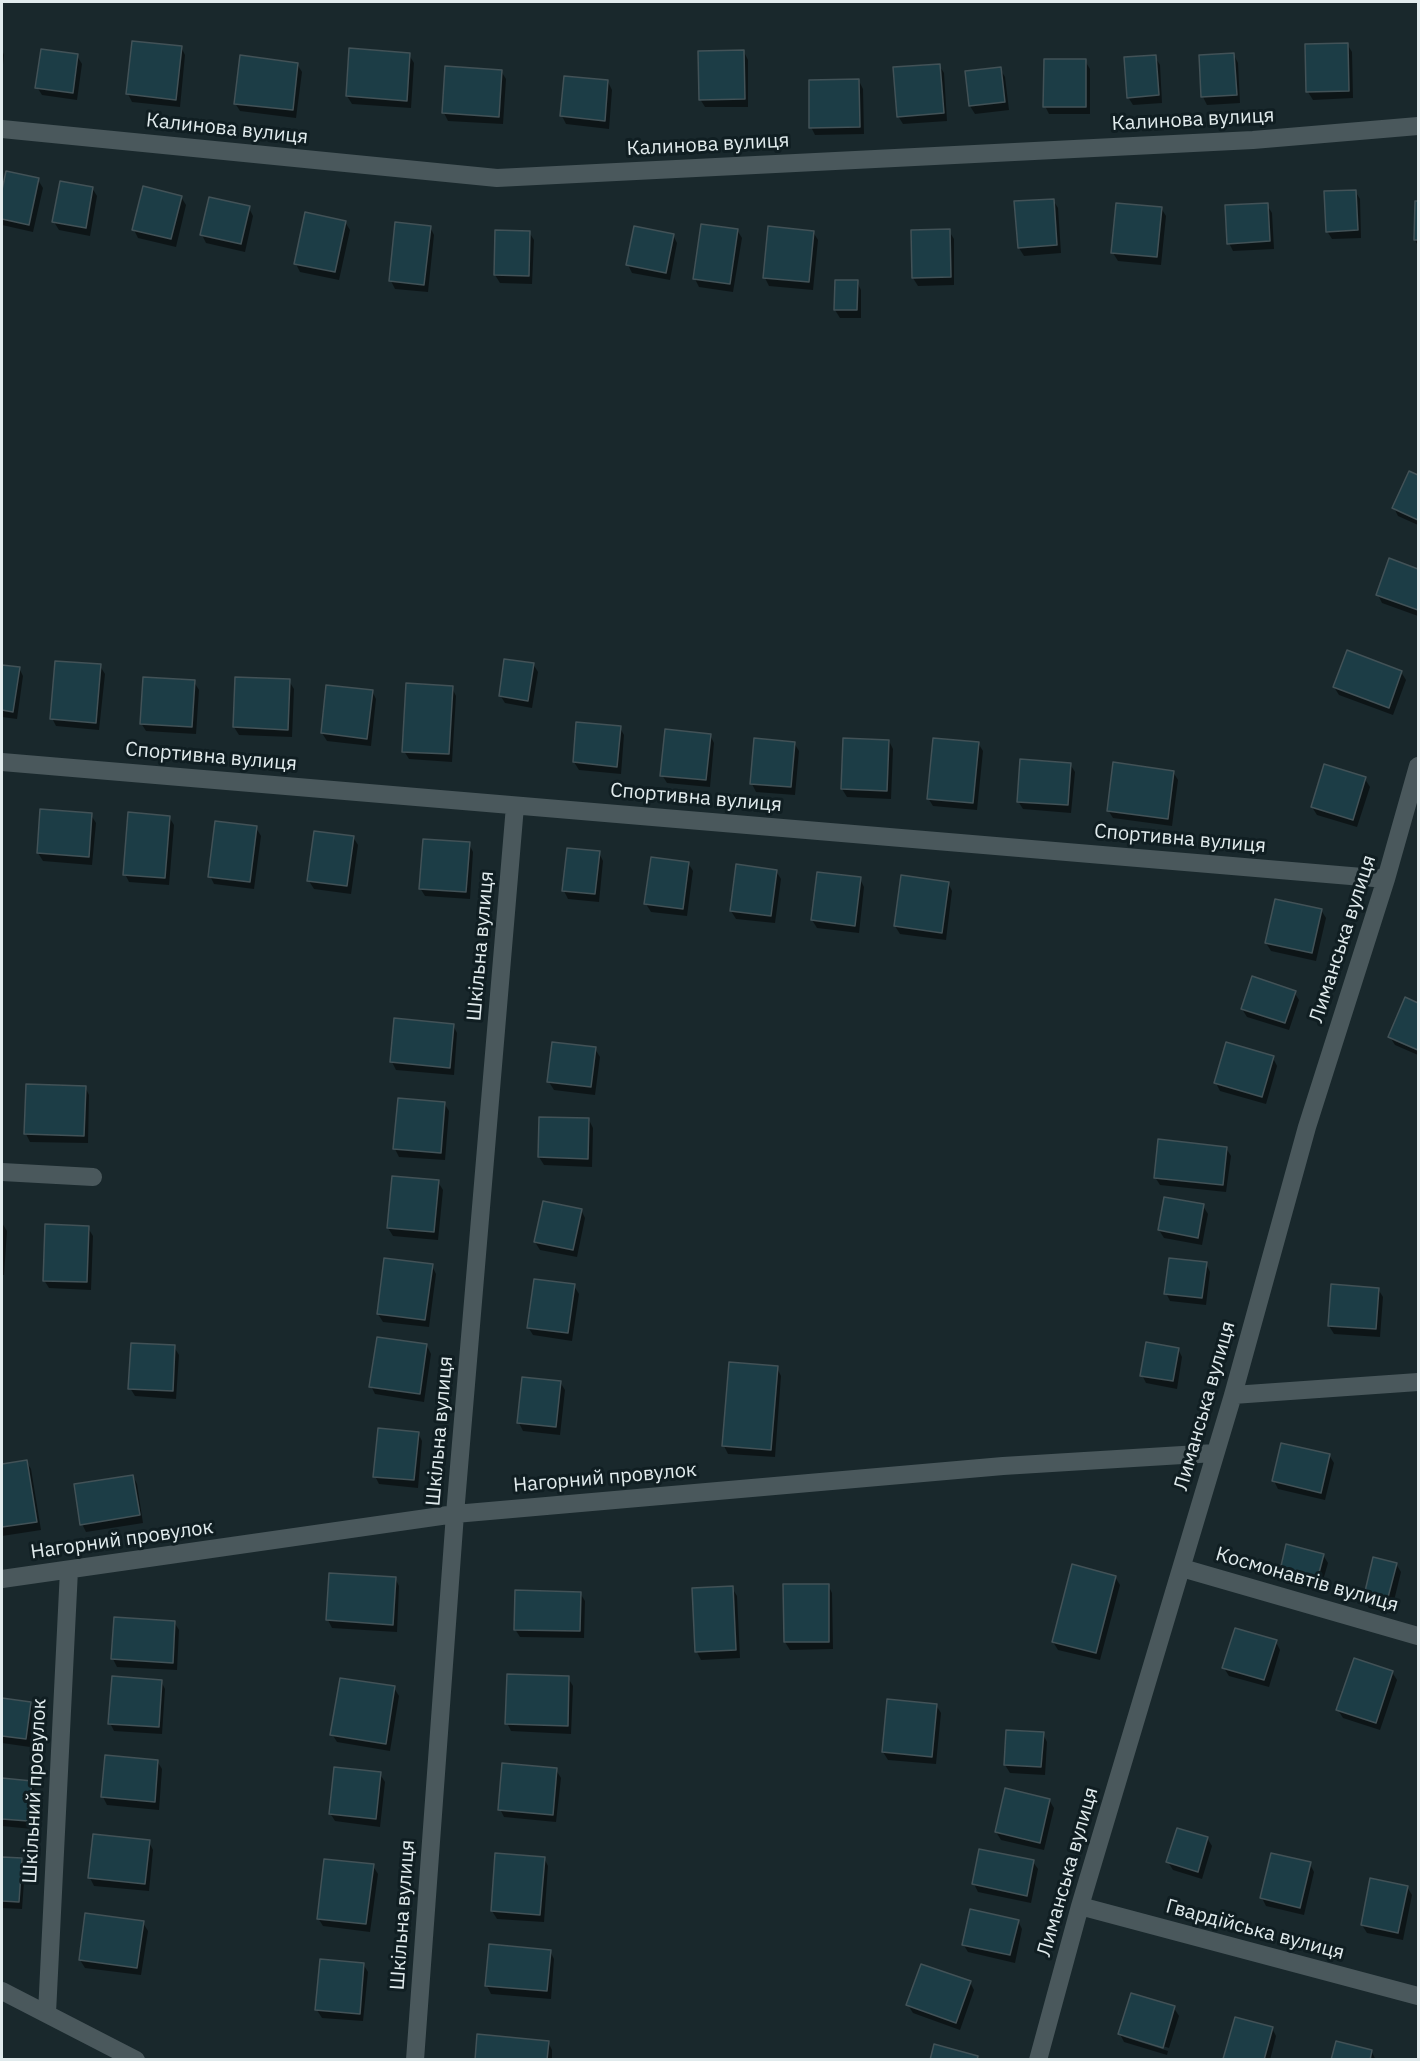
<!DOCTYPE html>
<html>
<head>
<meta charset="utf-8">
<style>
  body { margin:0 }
  #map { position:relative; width:1420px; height:2061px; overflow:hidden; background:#19282c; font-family:"IBM Plex Sans",sans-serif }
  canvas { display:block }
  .frame { position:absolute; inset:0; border:3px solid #e1ebed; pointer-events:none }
</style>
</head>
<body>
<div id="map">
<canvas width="1420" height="2061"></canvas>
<div class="frame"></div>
</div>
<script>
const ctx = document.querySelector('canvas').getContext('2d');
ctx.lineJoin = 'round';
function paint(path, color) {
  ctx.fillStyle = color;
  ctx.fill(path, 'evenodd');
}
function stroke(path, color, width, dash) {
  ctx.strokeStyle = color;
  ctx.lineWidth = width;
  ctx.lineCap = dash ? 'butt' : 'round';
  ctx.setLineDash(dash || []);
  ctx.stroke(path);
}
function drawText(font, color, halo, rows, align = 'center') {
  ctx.font = font + ' "IBM Plex Sans",sans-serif';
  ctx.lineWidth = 6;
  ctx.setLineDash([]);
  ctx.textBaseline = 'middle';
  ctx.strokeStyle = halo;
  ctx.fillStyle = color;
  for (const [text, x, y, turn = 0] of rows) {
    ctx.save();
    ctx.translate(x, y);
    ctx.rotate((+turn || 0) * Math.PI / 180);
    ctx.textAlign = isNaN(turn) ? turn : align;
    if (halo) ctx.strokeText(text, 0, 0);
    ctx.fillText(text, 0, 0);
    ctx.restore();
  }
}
const shadow = new Path2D(`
  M1347 44 1352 52 1353 98 1313 100 1308 92Z
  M181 47 185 55 180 107 132 102 128 94Z
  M2 50 4 55 2 74Z
  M744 52 748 60V107H705L700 99Z
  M409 55 414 63 411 108 352 104 347 96Z
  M1234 55 1238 63 1240 103 1207 105 1203 97Z
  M77 56 82 64 77 100 42 95 37 87Z
  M1155 57 1160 65 1162 103 1133 105 1128 97Z
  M1085 61 1090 69V114H1049L1045 106Z
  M297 64 302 72 296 118 240 111 235 103Z
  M939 65 944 73 947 121 903 124 898 116Z
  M1000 69 1005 77 1009 110 975 114 970 106Z
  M501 71 506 79 503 124 448 121 444 113Z
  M859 81 863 89 864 134 815 135 811 127Z
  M608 82 612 90 609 129 566 124 562 116Z
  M7 173 38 180 43 188 33 232 2 225V197Z
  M92 188 97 196 90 236 59 230 54 222Z
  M1355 191 1360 199 1361 238 1332 239 1327 231Z
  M181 197 186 205 176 247 138 238 134 230Z
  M1053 200 1058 208 1061 253 1024 256 1019 248Z
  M1416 202H1418V246L1415 240Z
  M1267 205 1272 213 1274 249 1233 251 1229 243Z
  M249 208 253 216 245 252 206 243 202 235Z
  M1161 208 1166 216 1161 265 1118 261 1113 253Z
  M345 222 350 230 339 280 300 272 296 264Z
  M430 227 434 235 428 292 395 289 391 281Z
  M737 230 742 238 733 292 699 287 695 279Z
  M949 231 954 239V285L918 286 913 278Z
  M529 232 534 240 532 284 500 283 495 275Z
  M813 232 818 240 813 290 769 286 765 278Z
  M673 235 677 243 670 280 632 273 628 265Z
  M857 282 861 290V318H840L835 310Z
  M1409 473 1418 477V525L1398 516 1394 508Z
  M1390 560 1418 571V616L1382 603 1378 595Z
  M533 664 538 672 532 708 505 703 500 695Z
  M2 666 19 668 23 676 17 719 2 717Z
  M100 666 105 674 99 730 56 726 52 718Z
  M1401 672 1406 680 1393 715 1339 695 1334 687Z
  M289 681 294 689 292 737 239 735 234 727Z
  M194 682 199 690 196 734 146 731 141 723Z
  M452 688 456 696 452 762 409 759 404 751Z
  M372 691 376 699 371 746 327 741 322 733Z
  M620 728 624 735 621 774 579 770 574 762Z
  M710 735 714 743 710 787 667 783 662 775Z
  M889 741 893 749 891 799 847 797 842 789Z
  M794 743 799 751 795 795 756 792 752 784Z
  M978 743 983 751 977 810 933 806 928 798Z
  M1070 764 1075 772 1071 813 1023 809 1018 801Z
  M1173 772 1178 780 1172 826 1113 818 1108 810Z
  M1365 779 1370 787 1357 827 1317 815 1312 807Z
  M91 815 96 823 92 865 43 861 38 853Z
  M169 817 174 825 169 885 129 882 125 874Z
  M256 828 261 836 254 889 214 884 210 876Z
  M353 837 358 845 351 894 314 889 309 881Z
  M469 844 473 852 470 899 425 896 420 888Z
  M599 853 603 861 599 902 568 899 564 891Z
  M688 863 693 871 687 916 651 912 646 904Z
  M776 871 781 879 775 923 736 919 731 911Z
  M860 879 864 887 859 933 817 928 812 920Z
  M948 883 952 891 946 940 900 934 895 926Z
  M1321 910 1326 918 1316 961 1271 951 1266 943Z
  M1294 992 1299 1000 1289 1030 1247 1017 1242 1009Z
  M1406 999 1418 1004V1048L1395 1038V1041L1418 1051V1055L1395 1045 1390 1037Z
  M453 1025 457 1033 454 1075 396 1070 392 1062Z
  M595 1049 600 1057 595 1095 554 1090 549 1082Z
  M1273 1058 1277 1066 1266 1104 1220 1091 1216 1083Z
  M85 1087 89 1095 88 1143 30 1142 26 1134Z
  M444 1103 449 1111 445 1160 399 1157 395 1149Z
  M589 1120 593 1128 592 1167 544 1165 539 1157Z
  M1226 1148 1231 1156 1226 1192 1160 1185 1155 1177Z
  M438 1182 443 1190 438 1240 393 1236 388 1228Z
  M1203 1206 1208 1214 1202 1245 1164 1238 1159 1230Z
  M581 1210 585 1218 577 1257 540 1250 535 1242Z
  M2 1223 7 1231 4 1275H2Z
  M88 1228 93 1236 91 1290 49 1288 44 1280Z
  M1206 1264 1210 1272 1206 1305 1170 1301 1166 1293Z
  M432 1266 436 1274 429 1327 383 1322 378 1314Z
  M574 1286 579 1294 572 1341 533 1335 528 1327Z
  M1378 1289 1383 1297 1380 1337 1334 1334 1329 1326Z
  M427 1346 431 1354 424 1402 375 1394 371 1386Z
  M174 1347 179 1355 176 1399 135 1396 130 1388Z
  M1178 1349 1182 1357 1177 1389 1146 1383 1142 1375Z
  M777 1368 781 1376 775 1457 728 1454 724 1446Z
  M560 1382 565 1390 560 1435 523 1431 519 1423Z
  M418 1433 422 1441 418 1488 379 1484 375 1476Z
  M1329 1455 1334 1463 1325 1500 1278 1489 1274 1481Z
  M26 1461 31 1469 41 1530 2 1536V1465Z
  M133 1476 137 1484 143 1523 86 1532 82 1524Z
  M1323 1555 1328 1563 1320 1591 1285 1583 1280 1575Z
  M1396 1564 1401 1572 1391 1613 1369 1608 1364 1600Z
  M1115 1577 1120 1585 1100 1660 1058 1650 1053 1642Z
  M395 1578 399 1586 397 1632 332 1628 328 1620Z
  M828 1585 832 1593 833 1649 790 1650 785 1642 784 1586Z
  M732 1588 737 1596 740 1658 701 1660 697 1652Z
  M580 1593 585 1601 584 1638 520 1637 515 1629Z
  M174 1622 179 1630 177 1670 117 1667 113 1659Z
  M1276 1642 1280 1650 1269 1687 1229 1676 1224 1668Z
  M1392 1672 1397 1680 1380 1730 1343 1718 1338 1710Z
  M568 1678 573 1686 571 1734 511 1731 507 1723Z
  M161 1681 165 1689 162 1734 114 1731 110 1723Z
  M394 1688 399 1696 390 1751 337 1742 332 1734Z
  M2 1700 30 1703 35 1711 30 1747 2 1743Z
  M936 1705 941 1713 936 1764 888 1760 883 1752Z
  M1043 1734 1047 1742 1045 1775 1010 1773 1005 1765Z
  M157 1761 162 1769 159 1810 107 1805 103 1797Z
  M556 1770 561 1778 556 1822 504 1817 500 1809Z
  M380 1774 385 1782 380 1827 335 1821 330 1813Z
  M2 1780 31 1782 35 1790 32 1829 2 1826Z
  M1049 1800 1054 1808 1044 1850 1001 1840 996 1832Z
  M1207 1838 1212 1846 1202 1879 1173 1870 1168 1862Z
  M149 1842 153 1850 149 1891 94 1886 90 1878Z
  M544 1858 548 1866 544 1922 497 1919 492 1911Z
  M2 1859 21 1860 25 1868 22 1909 2 1908Z
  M1033 1862 1038 1869 1031 1903 978 1892 974 1884Z
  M1310 1864 1314 1872 1304 1915 1266 1906 1262 1898Z
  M373 1866 378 1874 370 1932 323 1926 318 1918Z
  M1407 1887 1412 1895 1403 1940 1367 1933 1362 1925Z
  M1018 1921 1022 1929 1015 1963 968 1952 963 1944Z
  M143 1923 148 1931 141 1975 85 1968 80 1960Z
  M550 1951 554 1959 551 1999 491 1994 487 1986Z
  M363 1964 368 1972 363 2021 322 2018 317 2010Z
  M970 1982 974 1990 960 2030 913 2013 908 2005Z
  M1174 2008 1179 2016 1169 2048 1124 2034V2037L1168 2051 1167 2055 1124 2042 1120 2034Z
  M1272 2028 1276 2036 1270 2060H1225Z
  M548 2042 552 2050V2060H476Z
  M1371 2051 1376 2060H1332Z`);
const building = new Path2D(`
  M132 41 182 46 176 100 126 94Z
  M1348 43 1349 91 1306 92 1305 44Z
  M349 48 410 53 407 101 346 96Z
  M41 49 78 54 73 93 35 88Z
  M744 50 745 99 699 100 698 51Z
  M1234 53 1237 95 1201 97 1199 55Z
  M240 55 298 63 293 110 234 104Z
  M1156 55 1159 95 1127 98 1124 57Z
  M1044 59H1086V107H1043Z
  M940 64 944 113 897 117 893 67Z
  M445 66 502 70 499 117 442 113Z
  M1001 67 1005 102 969 106 965 71Z
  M564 76 608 80 605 121 560 116Z
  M859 79 860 127 809 128V80Z
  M6 171 39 178 29 225 2 219V190Z
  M60 181 93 187 86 228 52 222Z
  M143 186 182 196 171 239 132 230Z
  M1356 190 1358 230 1326 232 1324 191Z
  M209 197 250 206 241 244 200 235Z
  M1054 199 1057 245 1018 248 1014 201Z
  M1415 201H1418V240H1414Z
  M1116 203 1162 207 1157 257 1111 253Z
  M1268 203 1270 241 1227 244 1225 205Z
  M305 212 346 221 335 272 294 264Z
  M395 222 431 226 424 285 389 281Z
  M701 224 738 229 730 284 693 279Z
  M634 226 674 234 666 273 626 265Z
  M768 226 814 231 809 282 763 278Z
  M950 229 951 277 912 278 911 230Z
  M495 230 530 231 529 276 494 275Z
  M835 280H858L857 310H834Z
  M1409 471 1418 475V520L1392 508Z
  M1389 558 1418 569V610L1376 595Z
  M1347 650 1402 671 1389 708 1333 687Z
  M504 659 534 663 528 701 499 696Z
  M55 661 101 664 96 723 50 719Z
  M2 665 20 667 13 712 2 710Z
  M143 677 195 680 192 727 140 724Z
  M235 677 290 679 288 730 233 727Z
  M406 683 453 686 449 754 402 752Z
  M326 685 373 690 367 739 321 733Z
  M576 722 621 726 617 767 573 762Z
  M665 729 711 734 706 780 660 776Z
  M754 738 795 742 791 787 750 784Z
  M843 738 889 740 887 791 841 789Z
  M933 738 979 742 973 803 927 799Z
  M1020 759 1071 763 1068 805 1017 802Z
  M1113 762 1174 771 1168 819 1107 811Z
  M1324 764 1366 777 1353 820 1311 807Z
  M40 809 92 813 89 857 37 853Z
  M128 812 170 816 165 878 123 875Z
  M215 821 257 826 250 882 208 877Z
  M314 831 354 836 347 886 307 881Z
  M423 839 470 842 466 892 419 889Z
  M567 848 600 851 595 894 562 891Z
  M651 857 689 862 683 909 644 904Z
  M736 864 777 870 771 916 730 911Z
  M817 872 861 877 855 926 811 920Z
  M901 875 949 882 942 933 894 926Z
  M1275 899 1322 909 1312 953 1265 943Z
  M1252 976 1296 991 1285 1023 1241 1009Z
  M1405 997 1418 1003V1050L1388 1037Z
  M394 1018 454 1024 450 1068 390 1062Z
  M552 1042 596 1047 591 1087 547 1082Z
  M1226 1042 1274 1056 1262 1097 1214 1083Z
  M26 1084 86 1086 84 1136 24 1134Z
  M398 1098 445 1102 441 1153 393 1149Z
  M539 1117 589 1118 588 1159 538 1157Z
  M1158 1139 1227 1147 1223 1185 1154 1178Z
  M392 1176 439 1180 434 1232 387 1228Z
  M1164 1197 1204 1204 1198 1238 1158 1230Z
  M543 1201 582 1209 573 1250 534 1242Z
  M45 1224 89 1226 87 1282 43 1281Z
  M384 1258 433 1264 425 1320 377 1314Z
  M1169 1258 1207 1262 1202 1298 1164 1294Z
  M534 1279 575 1284 568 1333 527 1328Z
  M1331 1284 1379 1288 1376 1329 1328 1326Z
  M377 1337 427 1344 420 1394 369 1387Z
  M1146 1342 1179 1348 1173 1381 1140 1376Z
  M131 1343 175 1345 173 1391 128 1389Z
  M729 1362 778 1366 771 1450 722 1446Z
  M522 1377 561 1381 556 1427 517 1423Z
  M378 1428 419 1432 414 1480 373 1477Z
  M1281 1443 1330 1454 1321 1493 1272 1481Z
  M27 1460 37 1522 2 1527V1464Z
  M133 1475 140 1515 80 1525 74 1484Z
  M1286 1544 1324 1554 1316 1584 1279 1575Z
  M1373 1557 1397 1563 1386 1605 1363 1600Z
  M1072 1564 1116 1576 1096 1653 1052 1642Z
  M329 1573 396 1577 393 1625 326 1620Z
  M783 1584H829V1642H784Z
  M733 1586 736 1650 695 1652 692 1588Z
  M515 1590 581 1592 580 1631 514 1630Z
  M114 1617 175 1621 173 1663 111 1659Z
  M1235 1628 1277 1640 1264 1680 1222 1668Z
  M1354 1658 1393 1671 1376 1723 1336 1710Z
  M507 1674 569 1676 568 1726 505 1724Z
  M112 1676 162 1680 159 1727 108 1724Z
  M340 1678 395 1686 386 1744 330 1735Z
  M2 1698 31 1702 26 1739 2 1736Z
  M887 1699 937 1704 932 1757 882 1752Z
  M1006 1730 1044 1732 1041 1767 1004 1765Z
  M105 1755 158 1760 155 1802 101 1797Z
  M502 1763 557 1768 553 1815 498 1810Z
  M334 1767 381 1772 376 1819 329 1814Z
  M2 1778 32 1781 28 1821 2 1819Z
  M1005 1788 1050 1799 1040 1843 995 1832Z
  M1177 1828 1208 1837 1198 1872 1166 1862Z
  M93 1834 150 1840 145 1884 88 1878Z
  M979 1849 1034 1860 1027 1896 972 1884Z
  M495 1853 545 1857 540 1915 491 1911Z
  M1271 1853 1311 1862 1300 1908 1260 1898Z
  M2 1857 22 1858 19 1902 2 1901Z
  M324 1859 374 1864 366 1924 317 1919Z
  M1370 1878 1408 1886 1398 1933 1361 1925Z
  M970 1909 1019 1920 1010 1955 962 1945Z
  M85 1913 144 1921 137 1968 79 1960Z
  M489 1944 551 1950 547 1991 485 1986Z
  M320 1959 364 1963 360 2014 315 2010Z
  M921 1964 971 1981 956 2023 906 2005Z
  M1131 1993 1175 2006 1163 2048 1118 2034Z
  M1235 2017 1273 2027 1264 2060 1223 2059Z
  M477 2034 549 2041 547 2060H475Z
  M1336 2041 1372 2050 1370 2060H1331Z
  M934 2044 978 2056 977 2060H930Z`);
const minor = new Path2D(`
  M2 129 497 178 1253 140 1418 126
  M2 762 1386 879
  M2 1172 93 1177
  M1233 1395 1418 1382
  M1182 1568 1418 1636
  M2 1579 455 1514 1003 1466 1215 1453
  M1080 1906 1418 1996
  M2 1991 136 2060
  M47 2013 69 1570
  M415 2060 455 1514 515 806
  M1038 2060 1080 1906 1233 1395 1307 1127 1386 879 1418 766`);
const streetNames = [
  ["Калинова вулиця",1193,120,-3],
  ["Калинова вулиця",227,129,6],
  ["Калинова вулиця",708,145,-3],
  ["Спортивна вулиця",211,757,5],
  ["Спортивна вулиця",696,798,5],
  ["Спортивна вулиця",1180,839,5],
  ["Лиманська вулиця",1343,939,-72],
  ["Шкільна вулиця",481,946,-85],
  ["Лиманська вулиця",1205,1406,-74],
  ["Шкільна вулиця",440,1431,-85],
  ["Нагорний провулок",605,1478,-5],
  ["Нагорний провулок",122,1540,-8],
  ["Космонавтів вулиця",1307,1580,16],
  ["Шкільний провулок",35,1791,-87],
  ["Лиманська вулиця",1068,1872,-74],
  ["Шкільна вулиця",403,1915,-86],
  ["Гвардійська вулиця",1255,1930,15]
];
paint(shadow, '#0007');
paint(building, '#1c3d46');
stroke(building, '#425257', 1.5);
stroke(minor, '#4a585c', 18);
drawText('20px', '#e1ebed', '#101e22', streetNames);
</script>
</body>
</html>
